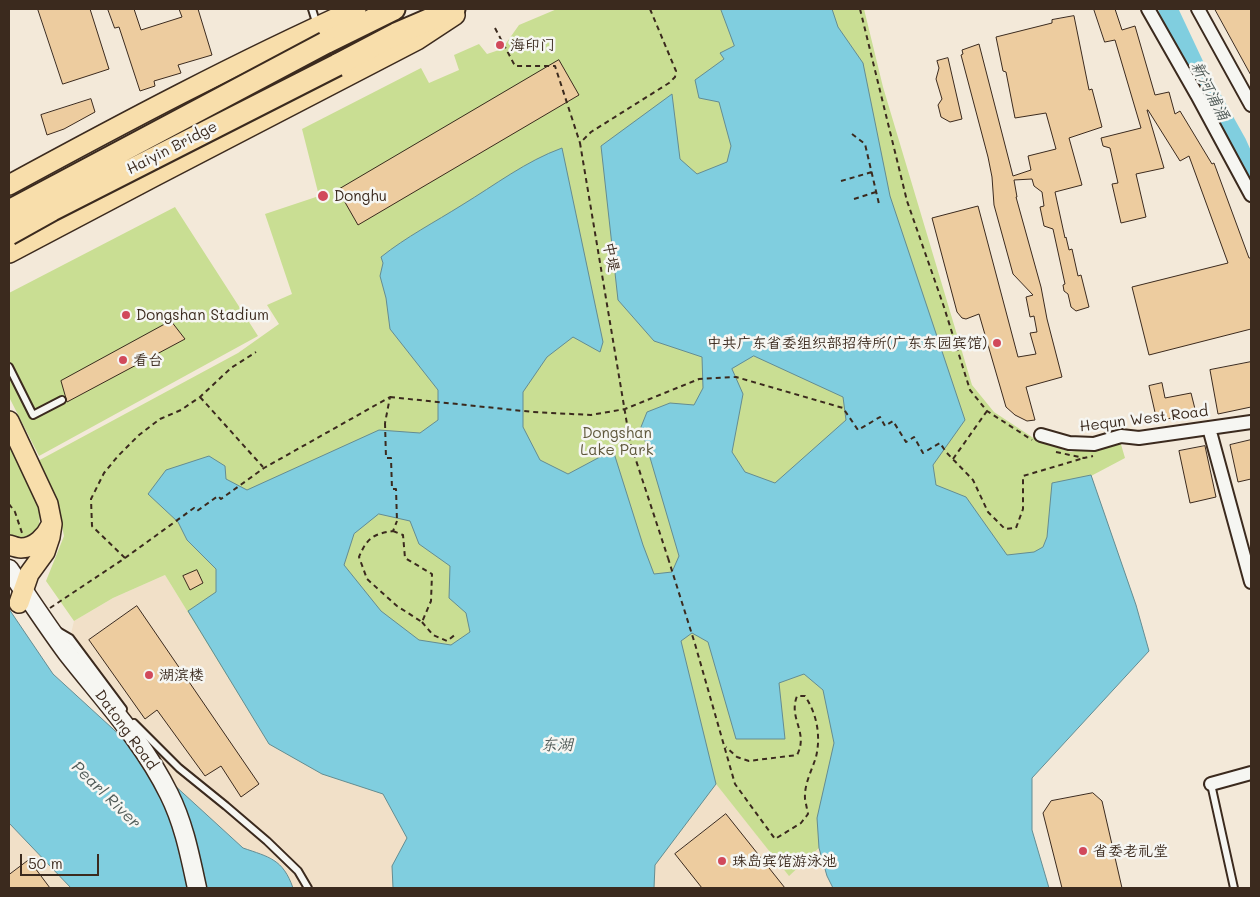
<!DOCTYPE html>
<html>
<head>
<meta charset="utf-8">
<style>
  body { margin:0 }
  #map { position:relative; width:1260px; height:897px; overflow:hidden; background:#f3e9d9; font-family:Mali,sans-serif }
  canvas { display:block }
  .frame { position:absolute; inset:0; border:10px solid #3b2a1e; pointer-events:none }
  .scale { position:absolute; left:20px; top:854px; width:79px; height:22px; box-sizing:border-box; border:2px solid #3b2a1e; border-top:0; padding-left:6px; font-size:15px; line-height:18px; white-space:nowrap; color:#3b2a1e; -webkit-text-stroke:4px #f6f6f2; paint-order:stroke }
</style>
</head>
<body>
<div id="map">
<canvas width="1260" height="897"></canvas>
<div class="frame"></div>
<div class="scale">50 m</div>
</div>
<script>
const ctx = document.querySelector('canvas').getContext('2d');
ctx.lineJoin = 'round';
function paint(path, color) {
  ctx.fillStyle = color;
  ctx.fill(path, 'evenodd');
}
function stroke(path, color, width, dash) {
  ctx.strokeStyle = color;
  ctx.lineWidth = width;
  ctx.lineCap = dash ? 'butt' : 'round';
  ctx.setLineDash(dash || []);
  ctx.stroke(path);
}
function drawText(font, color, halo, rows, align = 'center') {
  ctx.font = font + ' Mali,"LXGW WenKai TC",sans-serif';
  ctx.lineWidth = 5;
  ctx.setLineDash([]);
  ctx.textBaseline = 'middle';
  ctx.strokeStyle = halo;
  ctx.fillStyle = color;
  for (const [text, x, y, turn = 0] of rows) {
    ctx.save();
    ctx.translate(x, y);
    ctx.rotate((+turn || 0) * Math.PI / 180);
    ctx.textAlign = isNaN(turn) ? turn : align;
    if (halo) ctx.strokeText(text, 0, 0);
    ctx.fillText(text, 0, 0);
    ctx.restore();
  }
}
const built = new Path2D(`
  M165 575 269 744 322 774 383 794 407 838 392 866 393 888H293L290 879 275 859 243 848 179 790 142 735 70 638 74 621 113 598Z
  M716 784 789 875 819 848 827 876 833 888H654L655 865Z
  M9 822 22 836 71 888H9Z`);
const green = new Path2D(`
  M557 9H864L883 87 972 385 994 412 1038 441 1071 452 1120 441 1125 458 1091 476 1136 605 819 848 789 876 716 784 655 865 654 888H393L392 866 407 838 383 794 322 774 269 744 165 575 113 598 74 621 46 581 64 536 58 507 36 462 238 353 279 324 267 305 292 294 265 214 319 196 302 129 421 68 429 83 459 70 454 55 479 44 487 54 502 49 519 25Z
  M175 207 258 336 39 456 9 397V293Z
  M9 444 40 509 39 528 27 541 9 537Z`);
const water = new Path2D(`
  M721 9H832L838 27 863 63 890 196 965 420 933 465 936 485 966 497 1007 555 1034 552 1043 547 1047 537 1052 483 1091 475 1136 605 1149 651 1032 778V830L1049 888H833L827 876 819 848 817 818 834 743 823 690 804 674 779 683 785 739H736L708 642 692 633 681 641 716 784 655 865 654 888H393L392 866 407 838 383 794 322 774 269 744 188 611 216 592V569L187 540 178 522 148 494 166 470 209 456 225 466 226 479 247 490 379 430 420 433 438 420V390L390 329 386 298 380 276 383 263 381 257C406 237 435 222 462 205 495 185 526 161 562 148L603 342 600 352 573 337 547 357 523 392V427L540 460 568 474 613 450 643 545 654 574 672 572 679 556 641 427 647 412 670 403 694 405 703 388 702 357 654 341 618 300 601 146 672 94 680 159 697 174 727 162 731 146 719 102 699 98 695 80 724 59 720 53 734 46ZM754 356 843 397 846 420 775 483 745 472 732 452 743 394 732 369ZM379 514 410 521 419 544 450 566 449 598 466 613 470 632 451 645 419 640 381 611 344 565 354 534Z
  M9 609 53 674 243 848C269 857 283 859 293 888H71L9 823Z`);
const river = new Path2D(`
  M1168 9 1200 77 1237 143 1251 174`);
const building = new Path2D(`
  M38 9H90L109 69 63 84Z
  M108 9H134L141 30 182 17 179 9H198L212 55 178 65 181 73 154 81 155 86 140 91 119 27 115 28Z
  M1094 9H1115L1122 30 1135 26 1155 95 1169 92 1175 114 1180 111 1212 164 1214 163 1249 258H1251V329L1149 355 1132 287 1228 263 1189 156 1180 161 1148 110H1147L1164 168 1136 174 1146 217 1121 223 1112 184 1118 183 1110 148 1103 146 1101 138 1141 128 1115 40 1105 42Z
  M1215 9H1251V75Z
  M1074 16 1089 90 1092 89 1102 127 1069 138 1082 185 1055 192 1065 238 1066 237 1069 250 1072 249 1078 276 1081 275 1089 307 1076 311 1071 307 1068 294 1064 291 1063 285 1065 284 1053 229 1044 226 1040 207 1044 206 1042 192 1034 186 1032 179 1014 180 1017 197H1016L1041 287 1047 319 1062 377 1026 387 1035 420 1027 421 1015 415 1006 407 979 314 966 319 962 318 957 312 932 218 978 206 1018 357 1036 354 1030 333 1037 332 1034 316 1030 317 1026 297 1033 295 1013 274 994 205 992 177 988 157 961 55 963 54 962 50 979 44 1013 176 1031 170 1028 156 1056 149 1046 113 1015 118 1006 72 1003 71 996 37 1052 23V20Z
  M948 58 962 119 950 122 941 117 938 105 942 99 936 79 939 68 937 61Z
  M559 60 579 95 358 225 338 190Z
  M91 99 95 112 64 129 47 135 41 115Z
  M171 321 185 339 67 402 61 381Z
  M1251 362V407L1218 414 1210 370Z
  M1162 383 1165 398 1191 393 1196 413 1157 421 1149 386Z
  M1251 440V479L1238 482 1230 445Z
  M1205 446 1216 497 1190 503 1179 451Z
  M197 570 203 583 190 590 183 576Z
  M137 606 259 784 241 797 221 766 205 776 157 710 145 719 89 640Z
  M1093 793 1102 801 1122 888H1062L1043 813 1051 801Z
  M726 814 785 888H702L675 854Z
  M29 860 50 888H9V875Z`);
const path = new Path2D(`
  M650 9 676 71 675 77 669 83 591 132 580 143 630 442 668 558
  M860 9 907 201 944 307 970 390 987 411 1032 440
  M495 28 515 66H555L580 143
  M852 134 865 144 879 204
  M841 181 872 172
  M854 199 876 192
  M200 397 263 467
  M390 397 533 412 591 415 625 409 699 379 736 377 843 408 858 430 880 417 885 426 893 421 906 442 914 437 923 453 940 443 946 452 973 480 988 512 1005 529 1016 528 1023 509V476L1084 458
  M1056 452 1084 458 1093 456
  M953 459 987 411
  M9 504 15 512 22 533
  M393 531 403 535 405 558 432 574 431 601 422 622 397 606 367 579 359 557C367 538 373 534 393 531L397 521
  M125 558 92 526 91 499 104 473 118 456 139 435 160 419 181 410 200 397 231 368 256 352
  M50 608 125 558 194 508 197 511 218 496 221 499 264 468 390 397 385 423
  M422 622 433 635 447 641 456 634
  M695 644 735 784 775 839 801 823 808 814C807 809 806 804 805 799 804 784 812 770 816 757 821 736 817 714 805 696H797C788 719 809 732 797 755L749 761 737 757 726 747`);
const lane = new Path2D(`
  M312 9 317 25
  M9 367 33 415 62 400
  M58 631 70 638 123 709
  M134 723 179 768 226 806 267 841 298 871 308 888
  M1211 784 1234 888`);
const street = new Path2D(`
  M1148 9 1197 95 1251 195
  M1198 9 1251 105
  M1209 428 1251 582
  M1041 435 1069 443 1094 444 1121 436 1139 438 1251 422
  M1211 784 1251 773`);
const secondary = new Path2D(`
  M9 569C28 597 47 626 67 653 103 699 143 741 169 794 184 824 190 856 197 888`);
const primary = new Path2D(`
  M9 185C123 123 238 62 356 9
  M9 253 155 176 417 40 455 15
  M9 421 48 504 52 524 50 537 45 552 29 574 19 603
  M9 545C12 546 18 548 21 548 35 548 46 536 51 525`);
const highway = new Path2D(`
  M325 43 394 9
  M337 65 396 34 454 9`);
const pathBridge = new Path2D(`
  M385 423 386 458H391L392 489H396L397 521
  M668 558 695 644`);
const highwayBridge = new Path2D(`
  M9 211 325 43
  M9 234 52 210 337 65`);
const markers = [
  [500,45,5,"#d1495b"],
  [323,196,6,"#d1495b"],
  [126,315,5,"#d1495b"],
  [997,343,5,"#d1495b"],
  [123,360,5,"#d1495b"],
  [149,675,5,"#d1495b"],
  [1083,851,5,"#d1495b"],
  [722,861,5,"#d1495b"]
];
const poiNames = [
  ["海印门",510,45],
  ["Donghu",334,196],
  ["Dongshan Stadium",136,315],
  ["中共广东省委组织部招待所(广东东园宾馆)",987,343,"right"],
  ["看台",133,360],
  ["湖滨楼",159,675],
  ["省委老礼堂",1093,851],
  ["珠岛宾馆游泳池",732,861]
];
const streetNames = [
  ["Haiyin Bridge",172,148,-27],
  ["中堤",611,257,80],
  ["Hequn West Road",1144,419,-7],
  ["Datong Road",126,730,54]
];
const parkNames = [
  ["Dongshan",617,433],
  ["Lake Park",617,450]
];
const waterNames = [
  ["新河浦涌",1210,91,63],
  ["东湖",557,745],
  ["Pearl River",106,795,44]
];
paint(built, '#f1e0c8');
paint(green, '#c9de93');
paint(water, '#80cedf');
stroke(water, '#648c92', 1);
stroke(river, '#80cedf', 19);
paint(building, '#edcc9f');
stroke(building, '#3b2a1e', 1);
stroke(lane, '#3b2a1e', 10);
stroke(street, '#3b2a1e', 16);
stroke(secondary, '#3b2a1e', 21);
stroke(primary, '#3b2a1e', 22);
stroke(highway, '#3b2a1e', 25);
stroke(path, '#3b2a1e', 2, [5, 4]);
stroke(lane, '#f6f6f2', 6);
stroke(street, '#f6f6f2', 12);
stroke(secondary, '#f6f6f2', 18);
stroke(primary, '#f8deab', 19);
stroke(highway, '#f8deab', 21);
stroke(highwayBridge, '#3b2a1e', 25, []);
stroke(pathBridge, '#3b2a1e', 2, [5, 4]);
stroke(highwayBridge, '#f8deab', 21);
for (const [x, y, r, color] of markers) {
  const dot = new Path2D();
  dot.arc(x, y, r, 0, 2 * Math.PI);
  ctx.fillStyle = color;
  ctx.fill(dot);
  stroke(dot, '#f6f6f2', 2);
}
drawText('15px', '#3b2a1e', '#f6f6f2', poiNames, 'left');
drawText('15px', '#3b2a1e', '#f6f6f2', streetNames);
drawText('15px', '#5e573b', '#f6f6f2', parkNames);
drawText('italic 16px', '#505b58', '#f6f6f2', waterNames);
</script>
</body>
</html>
